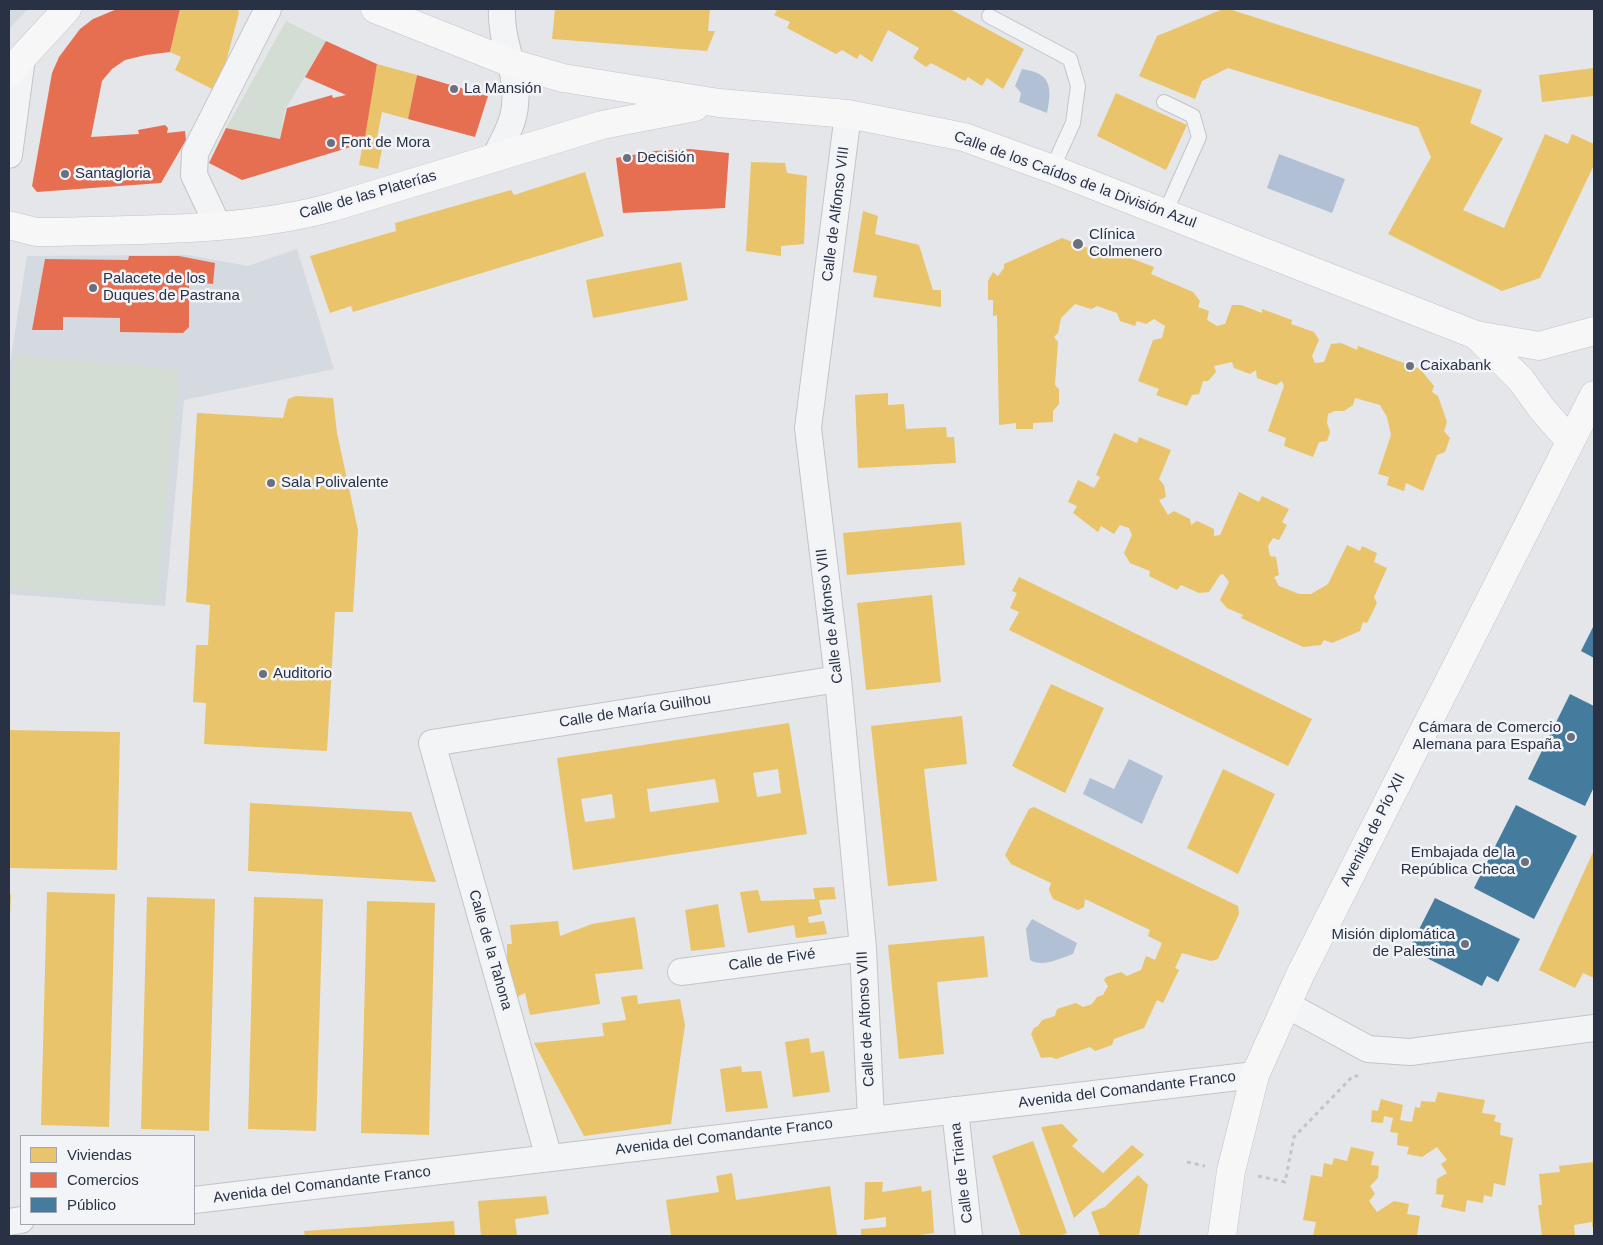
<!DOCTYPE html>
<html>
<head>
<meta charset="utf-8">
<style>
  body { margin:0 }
  #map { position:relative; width:1603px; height:1245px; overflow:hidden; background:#e4e6e9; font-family:Arial,sans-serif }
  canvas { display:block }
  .frame { position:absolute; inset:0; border:10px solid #293145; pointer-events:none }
  .legend { position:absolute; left:20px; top:1135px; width:175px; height:90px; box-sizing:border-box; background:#f2f4f8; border:1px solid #a2a6b0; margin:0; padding:6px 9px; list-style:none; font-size:15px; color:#293145 }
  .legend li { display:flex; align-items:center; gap:10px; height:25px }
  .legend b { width:25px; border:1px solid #a2a6b0 }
</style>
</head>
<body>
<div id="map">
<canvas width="1603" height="1245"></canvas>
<div class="frame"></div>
<ul class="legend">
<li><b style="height:14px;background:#e9c46a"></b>Viviendas</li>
<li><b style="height:14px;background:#e76f51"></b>Comercios</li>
<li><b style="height:14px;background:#457b9d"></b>Público</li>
</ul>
</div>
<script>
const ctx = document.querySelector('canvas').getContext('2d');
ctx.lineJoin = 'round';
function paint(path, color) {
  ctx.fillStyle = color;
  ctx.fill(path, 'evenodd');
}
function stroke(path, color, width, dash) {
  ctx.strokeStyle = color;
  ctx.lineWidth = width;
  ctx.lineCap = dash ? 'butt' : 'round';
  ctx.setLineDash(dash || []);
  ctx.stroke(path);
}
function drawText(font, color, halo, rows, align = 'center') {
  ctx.font = font + ' Arial,sans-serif';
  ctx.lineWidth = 5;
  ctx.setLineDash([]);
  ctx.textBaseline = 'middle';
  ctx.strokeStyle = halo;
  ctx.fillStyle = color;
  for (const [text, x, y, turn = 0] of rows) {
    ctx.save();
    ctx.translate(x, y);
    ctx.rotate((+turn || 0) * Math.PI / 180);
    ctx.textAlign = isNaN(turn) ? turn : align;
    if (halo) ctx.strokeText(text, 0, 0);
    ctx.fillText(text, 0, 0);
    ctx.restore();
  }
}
const built = new Path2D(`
  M9 9H28L9 29Z
  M297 249 334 369 184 400 165 606 9 594V370L27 256 187 255 248 266Z`);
const green = new Path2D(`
  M286 21 326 41 285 110 280 139 226 128Z
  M15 355 179 370 157 602 9 588V418Z`);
const water = new Path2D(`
  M1022 69C1052 73 1052 88 1047 113L1019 102 1021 93 1015 86Z
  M1279 154 1345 179 1332 213 1267 188Z
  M1129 759 1163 776 1142 824 1083 794 1090 778 1114 789Z
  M1032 919 1077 943 1073 954C1060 958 1043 968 1030 960L1026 929Z`);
const homes = new Path2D(`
  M180 9H238L239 13 223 73 214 90 175 70 181 57 170 52Z
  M555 9H710L708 31H715L707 51 552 39Z
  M773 9H950L1024 49 1003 89 987 78 982 86 968 77 965 81 931 63 926 67 913 58 919 48 888 30 872 62 860 54 857 59 842 50 836 54 787 28 790 22 774 15 777 11Z
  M1223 9H1229L1482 90 1470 123 1503 138 1463 210 1504 228 1545 134 1568 144 1572 134 1594 144V165L1540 278 1502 291 1388 234 1431 157 1418 127 1228 68 1202 81 1195 99 1139 76 1157 36Z
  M377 64 417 75 408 119 382 112 377 138 384 140 378 169 359 165Z
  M1594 68V96L1542 102 1539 75Z
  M1116 93 1187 125 1166 170 1097 136Z
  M751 162 785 163 787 173 807 176 804 244 781 246V256L746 251Z
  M585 172 604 236 353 312 351 306 330 313 310 256 396 231 395 223 511 190 514 195Z
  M863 211 878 216 875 234 919 245 933 290H941V307L873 297 877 276 853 272Z
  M1062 238 1104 254 1106 249 1154 267 1151 274 1193 292 1200 301 1198 307 1209 311 1207 320 1217 326 1225 324 1232 305H1241L1262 313V309L1292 320 1291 324 1314 332 1319 340 1312 356 1315 363 1324 362 1331 344 1341 343 1357 350 1358 346 1420 369 1434 386 1432 392 1438 396 1447 422 1444 431 1450 438 1445 452 1437 455 1423 491 1406 483 1404 491 1387 485 1389 477 1378 474 1391 435 1387 417 1380 405 1355 398 1353 405 1344 411H1335L1328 414 1327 423 1330 432 1327 441 1319 442 1313 457 1284 446 1286 438 1268 431 1284 386 1282 381 1276 385 1257 378 1256 370 1250 374 1234 368 1232 362 1214 366 1216 372 1208 381H1203L1199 394 1192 395 1187 406 1156 395 1159 389 1138 381 1153 340 1162 338 1165 326 1154 319 1146 324 1137 321 1135 326 1120 321 1117 313 1097 306 1091 309 1075 304 1061 318 1058 333 1054 337 1058 342 1055 385 1059 389V404L1053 411V422L1033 423V429H1016V423L999 425 997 315 993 316V300H988V281L993 272 998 276 1004 268V264Z
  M681 262 688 300 593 318 586 280Z
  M888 393V405L904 404 906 429 946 427 947 437H954L956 463 858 468 855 395Z
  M296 396 333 398 337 433 358 530 353 612H335L327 751 204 744 206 703 193 702 196 645H208L210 605 186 602 197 413 283 418 288 399Z
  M1114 433 1137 443 1139 437 1171 450 1159 479 1164 485 1166 497 1159 500 1168 515 1174 511 1190 519 1191 525 1197 521 1214 529V536L1220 535 1239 492 1259 502 1262 496 1289 509 1282 522 1287 525 1279 540 1273 538 1268 546 1270 556 1276 557 1279 575 1274 577 1279 586 1299 594H1311L1328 584 1347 545 1360 551 1362 546 1377 553 1374 562 1387 568 1374 597 1377 603 1367 623 1363 622 1360 631 1332 643 1324 640 1321 645 1303 647 1241 618 1243 615 1227 608 1220 600 1229 582 1223 574 1220 575 1209 592 1199 593 1181 585 1177 590 1149 576 1150 571 1130 563 1124 553 1132 535 1129 528 1120 525 1114 534 1101 526 1098 532 1073 513 1077 506 1068 502 1078 480 1094 488 1100 477 1096 475Z
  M961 522 965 565 847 575 843 533Z
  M1019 577 1312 719 1288 766 1009 630 1019 612 1010 608 1017 593 1012 591Z
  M932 595 941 682 866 690 857 603Z
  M1051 684 1104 708 1065 793 1012 766Z
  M962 716 967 764 924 769 937 881 888 886 871 726Z
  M789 723 807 834 573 870 557 758ZM778 769 781 793 757 797 753 773ZM715 779 719 802 650 812 647 789ZM612 794 615 818 585 822 581 799Z
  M9 730 120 732 117 870 9 868Z
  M1223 769 1275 794 1238 874 1187 848Z
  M250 803 411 812 436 882 248 871Z
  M1034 807 1238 906 1239 914 1218 959 1211 961 1182 953 1175 968 1179 970 1163 1003 1157 1000 1144 1028 1114 1039 1112 1045 1095 1051 1090 1047 1056 1059 1051 1057 1041 1058 1031 1034 1034 1028 1038 1026 1042 1020 1055 1016 1057 1009 1076 1003 1083 1007 1092 1004 1097 997 1103 995 1108 986 1104 980 1106 977 1121 972 1127 976 1141 970 1146 956 1155 960 1162 943 1148 936 1150 930 1085 899 1084 907 1078 910 1053 899 1049 890 1051 883 1011 864 1005 855 1029 809Z
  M1594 850V978L1583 973 1575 988 1539 970Z
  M834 887 836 899 819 900 822 914 808 917 809 923 824 921 827 934 796 938 794 925 748 933 740 892 758 890 761 901 815 899 813 888Z
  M47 892 115 894 109 1127 41 1125Z
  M9 894H11L10 916H9Z
  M147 897 215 899 209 1131 141 1129Z
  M254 897 323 899 316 1131 248 1129Z
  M367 901 435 903 429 1135 361 1133Z
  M718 904 725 947 691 951 685 910Z
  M635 917 643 969 595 974 600 1004 530 1015 525 993 517 997 507 964V944H512L510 925 558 921 560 936 592 924Z
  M984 936 988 977 937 982 944 1054 899 1059 888 945Z
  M637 995 638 1004 680 999 685 1025 671 1124 584 1136 534 1043 604 1036 602 1023 626 1020 621 997Z
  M809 1038 811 1053 824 1051 830 1092 793 1097 785 1042Z
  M741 1066 742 1072 761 1071 768 1108 726 1112 720 1069Z
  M1438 1092 1485 1100 1482 1113 1496 1115 1494 1121 1501 1123 1500 1135 1513 1138 1505 1186 1494 1183 1492 1197 1484 1195 1483 1203 1467 1200 1465 1212 1441 1207 1444 1195 1436 1194 1437 1179 1447 1173 1441 1164 1447 1160 1437 1147 1422 1157 1407 1154 1409 1147 1397 1145 1398 1133 1390 1132 1393 1118 1384 1116 1383 1123 1371 1122 1372 1110 1378 1111 1381 1099 1403 1105 1400 1120 1412 1122 1415 1107 1420 1108 1421 1101 1435 1102Z
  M1062 1124 1078 1140 1072 1146 1103 1173 1132 1145 1144 1155 1074 1218 1041 1127Z
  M1033 1141 1067 1233 1060 1236H1021L992 1156Z
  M1351 1147 1374 1152 1371 1165 1379 1166 1378 1178 1370 1186 1375 1194 1369 1201 1377 1212 1394 1201 1409 1204 1407 1214 1420 1216 1417 1236H1313L1316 1222 1303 1220 1311 1175 1322 1177 1324 1163 1332 1165 1334 1158 1347 1161Z
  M1594 1162V1227H1592V1222L1574 1225 1575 1236H1542L1538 1205H1542L1539 1174 1560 1172 1559 1166Z
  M732 1173 736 1200 830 1186 837 1236H671L666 1200 719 1192 716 1176Z
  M1138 1175 1148 1185 1139 1236H1100L1091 1212 1105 1207Z
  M865 1182H883L882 1192 921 1186 922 1192 931 1190 934 1233 914 1236H861V1229L886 1227V1217L864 1220Z
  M546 1196 549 1214 515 1219 517 1236H481L478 1201Z
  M454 1221 455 1236H305L304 1231Z`);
const shops = new Path2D(`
  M117 9H180L170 52 146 55 125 60 112 69 102 81 91 137 139 134 138 130 165 125 168 128 167 133 185 131 186 140 161 183 37 192 32 186 52 73 59 57 80 29 93 19Z
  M326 41 377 64 364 143 242 180 209 163 226 128 280 139 287 108 332 95 333 98 346 95 305 77Z
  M417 75 488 96 475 137 408 119Z
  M690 149 729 153 725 208 623 213 616 158 655 151Z
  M129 256H179L215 263 213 284 189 281V327L183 333 120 332V318L63 317V330H32L45 259 128 260Z`);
const public = new Path2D(`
  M1594 625V658L1581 651Z
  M1570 694 1594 706V787L1585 806 1528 779Z
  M1516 805 1577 836 1534 919 1474 888Z
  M1435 898 1520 939 1498 982 1487 976 1482 986 1409 949Z`);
const path = new Path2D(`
  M1187 1162 1205 1166
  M1258 1176 1285 1182 1294 1137 1353 1076H1358`);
const lane = new Path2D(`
  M989 16 1070 59 1078 86 1073 123 1052 169
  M1164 102 1193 116 1199 137 1165 213`);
const street = new Path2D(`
  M848 114 808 428 838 679 863 948 871 1120
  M9 155 22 58
  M495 157C503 141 514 123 515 105 519 72 500 42 502 9
  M218 226 194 175 195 153 268 9
  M681 972 863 948
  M1287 1005 1368 1049 1410 1052 1594 1028
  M955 1110 969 1236
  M549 1158 432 743 838 679
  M194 1200 1255 1075
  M9 1222 21 1220`);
const secondary = new Path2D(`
  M375 9 511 63 563 78 719 103 848 114 964 137 1052 169 1476 335 1539 346 1594 331
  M9 72 67 9
  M9 225 36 232H52C146 229 242 232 333 207L602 125 695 107
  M1476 335 1521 380 1542 409 1570 441
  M1222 1236 1231 1171 1255 1075 1300 975 1594 395`);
const markers = [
  [454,89,5,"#6a707e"],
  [331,143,5,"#6a707e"],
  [627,158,5,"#6a707e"],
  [65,174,5,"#6a707e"],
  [1078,244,6,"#6a707e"],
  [93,288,5,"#6a707e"],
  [1410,366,5,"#6a707e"],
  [271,483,5,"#6a707e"],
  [263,674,5,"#6a707e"],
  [1571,737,5,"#6a707e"],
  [1525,862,5,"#6a707e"],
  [1465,944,5,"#6a707e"]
];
const poiNames = [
  ["La Mansión",464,89],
  ["Font de Mora",341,143],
  ["Decisión",637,158],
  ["Santagloria",75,174],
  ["Clínica",1089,235],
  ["Colmenero",1089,252],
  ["Palacete de los",103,279],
  ["Duques de Pastrana",103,296],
  ["Caixabank",1420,366],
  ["Sala Polivalente",281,483],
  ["Auditorio",273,674],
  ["Cámara de Comercio",1561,728,"right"],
  ["Alemana para España",1561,745,"right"],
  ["Embajada de la",1515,853,"right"],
  ["República Checa",1515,870,"right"],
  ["Misión diplomática",1455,935,"right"],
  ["de Palestina",1455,952,"right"]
];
const streetNames = [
  ["Calle de los Caídos de la División Azul",1075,180,20],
  ["Calle de las Platerías",368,195,-16],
  ["Calle de Alfonso VIII",836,214,-83],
  ["Calle de Alfonso VIII",830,616,-97],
  ["Calle de María Guilhou",635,711,-9],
  ["Avenida de Pío XII",1373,830,-63],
  ["Calle de la Tahona",490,950,74],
  ["Calle de Fivé",772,960,-8],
  ["Calle de Alfonso VIII",866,1019,-93],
  ["Avenida del Comandante Franco",1127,1090,-7],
  ["Avenida del Comandante Franco",724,1137,-7],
  ["Calle de Triana",962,1173,-97],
  ["Avenida del Comandante Franco",322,1185,-7]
];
paint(built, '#d5d9e0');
paint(green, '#d4ddd4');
paint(water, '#b1c0d5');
paint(homes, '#e9c46a');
paint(shops, '#e76f51');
paint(public, '#457b9d');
stroke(lane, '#c2c4c7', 16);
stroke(street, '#c2c4c7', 28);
stroke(secondary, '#c2c4c7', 29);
stroke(path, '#c3c4c9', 3, [4, 4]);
stroke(lane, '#f3f4f6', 14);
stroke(street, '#f3f4f6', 26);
stroke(secondary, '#f7f7f7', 28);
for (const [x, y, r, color] of markers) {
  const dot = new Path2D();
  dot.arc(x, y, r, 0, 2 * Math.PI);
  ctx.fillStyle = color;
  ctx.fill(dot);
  stroke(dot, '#f2f4f8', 2);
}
drawText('15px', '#293145', '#f2f4f8', poiNames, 'left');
drawText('15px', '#293145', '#f2f4f8', streetNames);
</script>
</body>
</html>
